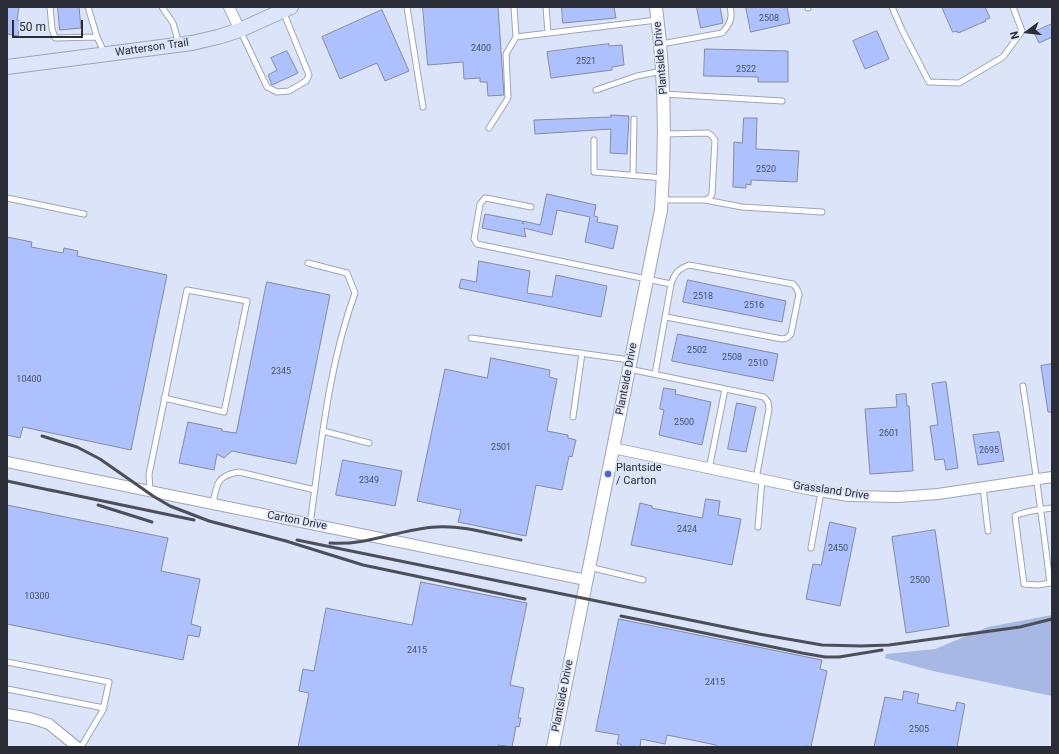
<!DOCTYPE html>
<html>
<head>
<meta charset="utf-8">
<style>
  body { margin:0 }
  #map { position:relative; width:1059px; height:754px; overflow:hidden; background:#dce4fa; font-family:Roboto,sans-serif }
  canvas { display:block }
  .frame { position:absolute; inset:0; border:8px solid #2a2d35; pointer-events:none }
  .north { position:absolute; left:1007px; top:12px; width:40px; height:40px; -webkit-text-stroke:3px #dce4fa; paint-order:stroke; rotate:255deg; font-size:11px; font-weight:700; line-height:16px; text-align:center; color:#2a2d35 }
  .north::after { content:''; display:block; margin:auto; width:14px; height:18px; background:#2a2d35; clip-path:polygon(50% 0,100% 100%,50% 72%,0 100%) }
  .scale { position:absolute; left:12px; top:20px; width:71px; height:18px; box-sizing:border-box; border:2px solid #2a2d35; border-top:0; padding-left:5px; font-size:12px; line-height:14px; white-space:nowrap; color:#2a2d35; -webkit-text-stroke:3px #dce4fa; paint-order:stroke }
</style>
</head>
<body>
<div id="map">
<canvas width="1059" height="754"></canvas>
<div class="frame"></div>
<div class="north">N</div>
<div class="scale">50 m</div>
</div>
<script>
const ctx = document.querySelector('canvas').getContext('2d');
ctx.lineJoin = 'round';
function paint(path, color) {
  ctx.fillStyle = color;
  ctx.fill(path, 'evenodd');
}
function stroke(path, color, width, dash) {
  ctx.strokeStyle = color;
  ctx.lineWidth = width;
  ctx.lineCap = dash ? 'butt' : 'round';
  ctx.setLineDash(dash || []);
  ctx.stroke(path);
}
function drawText(font, color, halo, rows, align = 'center') {
  ctx.font = font + ' Roboto,sans-serif';
  ctx.lineWidth = 3;
  ctx.setLineDash([]);
  ctx.textBaseline = 'middle';
  ctx.strokeStyle = halo;
  ctx.fillStyle = color;
  for (const [text, x, y, turn = 0] of rows) {
    ctx.save();
    ctx.translate(x, y);
    ctx.rotate((+turn || 0) * Math.PI / 180);
    ctx.textAlign = isNaN(turn) ? turn : align;
    if (halo) ctx.strokeText(text, 0, 0);
    ctx.fillText(text, 0, 0);
    ctx.restore();
  }
}
const green = new Path2D(`
  M1052 615V696L933 671 885 658 886 654 935 649 988 627Z`);
const building = new Path2D(`
  M7 7H19L17 20 21 21 18 36 7 34Z
  M58 7H79L81 28 60 30Z
  M423 7H498L504 95 488 96 487 82H480V78L464 79 463 62 428 65Z
  M562 7H614L616 18 563 23Z
  M697 7H720L723 23 701 28Z
  M746 7H787L790 23 751 32Z
  M942 7H985L990 18 985 20 986 21 958 33 957 31 953 32Z
  M382 10 409 71 385 81 377 63 340 79 322 37Z
  M1052 24V37L1039 43 1034 32Z
  M877 31 889 59 865 69 853 41Z
  M609 44V46L622 45 624 65 612 67V70L551 78 547 52Z
  M705 49 788 51V82H758V77L704 76Z
  M287 51 298 73 272 85 268 75 277 70 271 58Z
  M611 115 629 116 627 154 610 153 611 129 535 134 534 120 611 117Z
  M744 118H757L756 149 799 151 797 182 751 180V185L746 184V188L733 187 734 142 742 143Z
  M547 194 596 205 594 216 598 217 597 222 618 226 613 249 585 242 590 217 557 210 552 235 524 228 526 237 482 228 485 214 522 221 523 224V221L540 225Z
  M7 237 32 242 31 247 63 253 64 248 78 251 77 256 167 275 131 450 23 427 20 438 7 435Z
  M479 261 530 271 527 293 552 297 556 275 607 286 601 317 459 288 461 279 476 282Z
  M688 280 786 301 782 322 683 302Z
  M267 282 330 295 296 464 232 451 224 458 217 454 214 470 179 463 188 422 222 429V431L236 433Z
  M678 334 778 354 773 381 672 361Z
  M491 358 550 370 549 377 557 379 547 431 568 435V438L576 440 572 457 569 456 562 490 536 485 526 536 458 522 461 510 417 501 445 369 487 378Z
  M1052 364V412H1048L1041 366Z
  M946 382 958 468 946 470 944 459 935 460 930 426 938 425 932 384Z
  M664 388 676 390 675 394 711 402 702 445 659 435 664 410 660 409Z
  M906 394 907 406H909L913 471 870 474 865 409 897 407 896 395Z
  M737 403 756 407 746 452 728 449Z
  M999 432 1004 461 978 465 973 435Z
  M343 460 402 471 395 506 336 495Z
  M706 499 720 501 718 515 741 519 732 565 631 545 640 503 652 506V508L702 518Z
  M7 505 168 538 161 571 200 579 191 624 201 627 199 637 188 635 183 660 7 624Z
  M830 522 856 528 840 606 806 599 813 564 821 565Z
  M935 530 949 626 906 633 892 537Z
  M421 582 527 603 510 685 524 688 518 718H521L519 727 516 726 512 747 498 745V747H298L309 693 299 691 303 669 314 671 326 608 412 625Z
  M619 619 822 660 820 669 827 671 811 747 805 746V747H715L716 745 667 735 665 744 641 739 640 747H621V744H617L619 735 596 731Z
  M904 691 919 694 917 703 955 711 957 702 965 704 957 747H874L885 697 902 700Z`);
const service = new Path2D(`
  M50 7 52 29 55 38 97 37 105 54
  M88 7 97 37
  M162 7 173 23 179 44
  M407 7 423 107
  M514 7 516 37 657 20
  M546 7 548 33
  M808 7V8
  M892 7 902 30 929 82 959 83 1003 57 1022 31 1013 7
  M240 30 267 87 277 92 289 91 306 81 309 75 283 11
  M661 44 722 33C730 24 733 18 730 7
  M596 90 637 76 662 71
  M664 94 782 101
  M489 128 508 98 506 54 516 37
  M594 140V172L663 178
  M633 175 634 119
  M7 198 84 214
  M662 200H705L710 198 712 194 715 140 712 136 708 133 664 134
  M705 200 742 207 822 212
  M531 207 491 199 485 198 480 204 474 239 477 244 671 284C675 273 678 269 689 265L793 284 797 289 799 294 791 334 787 338 782 339 761 335 666 317
  M308 263 347 273 355 293C328 367 321 447 310 524
  M471 338 630 360
  M629 369 764 397 768 402 769 409 756 479
  M655 374 671 284
  M1023 386C1033 452 1042 517 1050 583L1038 585 1024 584 1015 516C1027 510 1039 510 1052 508
  M573 417 582 353
  M323 431 369 443
  M709 469 725 389
  M983 487 988 531
  M150 491 149 474 187 290 247 301 224 412 164 398
  M213 504C216 485 217 475 239 472L315 490
  M758 527 762 480
  M811 548 821 492
  M589 567 643 580
  M7 662 109 682 103 710 81 747
  M7 689 104 708`);
const minor = new Path2D(`
  M229 7 240 30
  M613 448 812 490 849 496 898 497 938 494 1052 477
  M7 462 586 580
  M7 714 30 718 49 724 77 747`);
const tertiary = new Path2D(`
  M553 747 661 210C666 141 665 76 656 7`);
const secondary = new Path2D(`
  M7 67 192 43 218 37 240 30 291 7`);
const rail = new Path2D(`
  M42 436 77 447 100 459 153 496 170 506 209 521 286 541 363 565 525 599
  M7 481 54 491
  M50 490 194 520
  M98 505 152 522
  M297 540 759 634 822 645 861 646 889 645 1020 627 1052 619
  M330 543C367 546 400 529 436 527 464 525 494 535 521 540
  M621 616 802 653 825 657H839L882 650`);
const markers = [
  [608,474,4,"#4b66db"]
];
const numberNames = [
  ["2508",769,19],
  ["2400",481,49],
  ["2521",586,62],
  ["2522",746,70],
  ["2520",766,170],
  ["2518",703,297],
  ["2516",754,306],
  ["2502",697,351],
  ["2508",732,358],
  ["2510",758,364],
  ["2345",281,372],
  ["10400",29,380],
  ["2500",684,423],
  ["2601",889,434],
  ["2501",501,448],
  ["2695",989,451],
  ["2349",369,481],
  ["2424",687,530],
  ["2450",838,549],
  ["2500",920,581],
  ["10300",37,597],
  ["2415",417,651],
  ["2415",715,683],
  ["2505",919,730]
];
const streetNames = [
  ["Watterson Trail",152,48,-8],
  ["Plantside Drive",661,58,-95],
  ["Plantside Drive",627,379,-79],
  ["Grassland Drive",831,491,8],
  ["Carton Drive",297,521,11],
  ["Plantside Drive",563,696,-79]
];
const poiNames = [
  ["Plantside",616,468],
  ["/ Carton",616,481]
];
paint(green, '#a8b8e4');
paint(building, '#acc1fe');
stroke(building, '#848b9f', 1);
stroke(service, '#9da5ba', 7);
stroke(minor, '#9da5ba', 12);
stroke(tertiary, '#9da5ba', 14);
stroke(secondary, '#9da5ba', 16);
stroke(service, '#fff', 5);
stroke(minor, '#fff', 10);
stroke(tertiary, '#fff', 12);
stroke(secondary, '#dde5fc', 14);
stroke(rail, '#4c4f5a', 3);
for (const [x, y, r, color] of markers) {
  const dot = new Path2D();
  dot.arc(x, y, r, 0, 2 * Math.PI);
  ctx.fillStyle = color;
  ctx.fill(dot);
  stroke(dot, '#dce4fa', 1.5);
}
drawText('9px', '#4a5267', null, numberNames);
drawText('11px', '#2a2d35', '#dce4fa', streetNames);
drawText('11px', '#2a2d35', '#dce4fa', poiNames, 'left');
</script>
</body>
</html>
